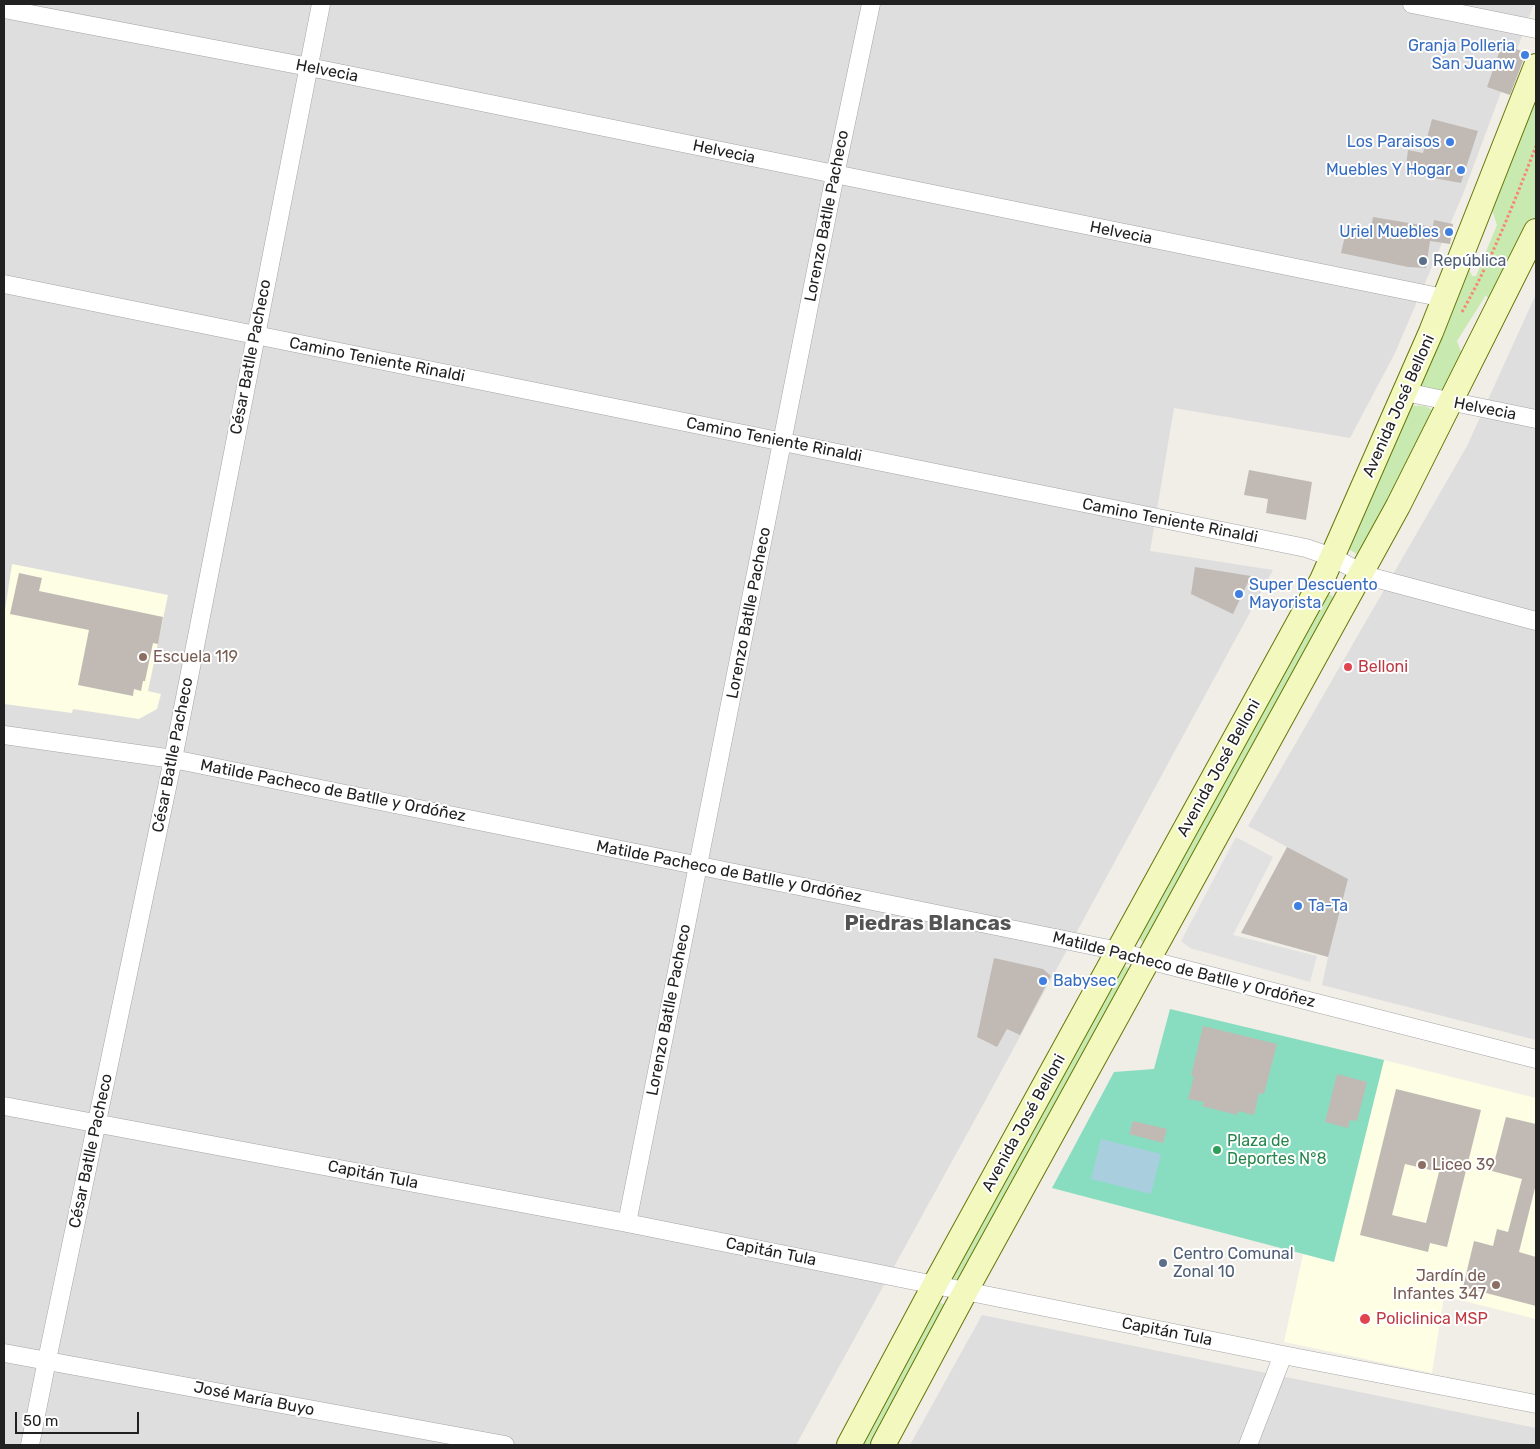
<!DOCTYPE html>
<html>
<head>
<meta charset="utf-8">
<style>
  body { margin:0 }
  #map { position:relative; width:1540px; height:1449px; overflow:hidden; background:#f1eee7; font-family:Rubik,sans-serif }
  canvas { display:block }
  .frame { position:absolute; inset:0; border:5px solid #212121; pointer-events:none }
  .scale { position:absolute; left:15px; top:1412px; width:124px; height:22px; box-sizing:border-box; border:2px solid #212121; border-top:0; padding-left:6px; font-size:15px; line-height:18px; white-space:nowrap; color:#212121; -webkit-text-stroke:4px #fff; paint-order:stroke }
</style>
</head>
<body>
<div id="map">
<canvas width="1540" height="1449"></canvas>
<div class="frame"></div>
<div class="scale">50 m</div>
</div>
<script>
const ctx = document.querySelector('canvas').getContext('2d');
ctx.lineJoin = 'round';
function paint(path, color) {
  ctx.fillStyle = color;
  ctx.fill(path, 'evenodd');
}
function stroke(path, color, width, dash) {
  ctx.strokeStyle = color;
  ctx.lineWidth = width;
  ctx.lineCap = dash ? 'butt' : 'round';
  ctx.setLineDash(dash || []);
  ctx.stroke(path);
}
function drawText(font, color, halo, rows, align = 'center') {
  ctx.font = font + ' Rubik,sans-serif';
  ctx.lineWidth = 4;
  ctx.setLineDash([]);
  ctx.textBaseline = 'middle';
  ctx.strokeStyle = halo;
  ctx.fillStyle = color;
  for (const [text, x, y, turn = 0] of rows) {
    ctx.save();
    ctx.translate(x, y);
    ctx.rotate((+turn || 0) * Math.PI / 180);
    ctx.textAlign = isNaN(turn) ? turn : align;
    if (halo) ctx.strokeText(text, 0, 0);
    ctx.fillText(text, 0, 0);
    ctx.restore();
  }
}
const residential = new Path2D(`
  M4 4H1534L1463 194 1395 353 1350 438 1174 408 1150 551 1273 570 978 1114 796 1445H4Z
  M1536 294V1040L1322 985 1328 957 1287 847 1248 826 1467 446Z
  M982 1315 1536 1428V1445H910Z`);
const education = new Path2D(`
  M12 564 168 595 148 691 161 694 157 709 139 719 73 709 72 713 4 704V617Z
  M1384 1060 1536 1098V1319L1444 1296 1432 1373 1284 1342 1303 1254 1334 1262Z`);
const grass = new Path2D(`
  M1536 94V218L1525 244 1493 308 1486 295 1457 341 1464 359 1448 390 1439 396 1421 389 1418 383 1466 262 1472 276H1476L1497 225 1491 207Z
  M1409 406C1418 406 1427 404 1434 412L1360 556 1342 545Z
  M1326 594 1331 595 1334 599 1145 943 1142 942 1138 936Z
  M1118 966H1124L1131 969 963 1284H954L946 1275Z
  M934 1300 948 1306 878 1445H855Z`);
const pitch = new Path2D(`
  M1170 1009 1384 1060 1334 1262 1052 1188 1114 1072 1154 1069Z`);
const parking = new Path2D(`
  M1236 837 1273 857 1233 935 1317 956 1310 982 1190 948 1181 941Z`);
const water = new Path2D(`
  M1101 1139 1161 1154 1151 1194 1091 1179Z`);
const building = new Path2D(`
  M1502 44 1530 54 1523 61 1510 95 1487 87Z
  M1432 119 1478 131 1461 183 1405 173 1408 150 1423 153Z
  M1373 217 1433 227 1434 220 1453 224 1450 244 1430 241 1426 268 1408 267 1341 253 1347 227 1370 233Z
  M1249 470 1312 482 1306 520 1266 513 1268 499 1244 495Z
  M1195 567 1251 576 1233 614 1191 594Z
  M19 573 42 578 39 591 163 617 158 644 153 643 145 681H143L141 691 134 689 133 696 78 685 89 630 10 614Z
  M1287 847 1348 879 1328 957 1241 933Z
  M994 958 1043 969 1051 976 1020 1035 1007 1029 997 1047 977 1037Z
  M1203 1026 1277 1044 1264 1094 1259 1093 1254 1115 1238 1111 1237 1115 1202 1106 1204 1102 1188 1099 1194 1076H1191Z
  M1337 1074 1367 1082 1357 1121 1350 1120 1348 1128 1325 1122Z
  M1396 1089 1481 1110 1447 1247 1430 1243 1428 1252 1360 1235ZM1405 1164 1439 1172 1426 1223 1392 1215Z
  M1506 1117 1536 1124V1184L1519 1252 1536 1257V1306L1463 1287 1474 1241 1493 1246 1497 1229 1508 1232 1522 1179 1492 1171Z
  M1133 1121 1167 1129 1163 1143 1129 1134Z`);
const path = new Path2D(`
  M1462 312C1492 259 1514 203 1536 146`);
const street = new Path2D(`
  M1412 4 1536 29
  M4 9 309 67 1444 298
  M4 284 1306 548 1332 557 1362 573 1375 578 1536 621
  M1405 392 1536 419
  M4 735 173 759 1119 951 1148 960 1536 1059
  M4 1106 627 1223 1283 1355 1536 1404
  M627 1223 835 175 871 4
  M4 1353 505 1445
  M30 1445 47 1360 173 759 321 4
  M1248 1445 1283 1355`);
const secondary = new Path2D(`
  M849 1445 934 1286 1322 580 1431 332 1536 66
  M883 1445 965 1292 1398 506 1536 231`);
const markers = [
  [1525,55,5,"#3f7fe0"],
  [1450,142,5,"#3f7fe0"],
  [1461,170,5,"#3f7fe0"],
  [1449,232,5,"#3f7fe0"],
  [1423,261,5,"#5c6f8a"],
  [1239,594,5,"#3f7fe0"],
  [143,657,5,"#8d6e63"],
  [1348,667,5,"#e0444e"],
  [1298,906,5,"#3f7fe0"],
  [1043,981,5,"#3f7fe0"],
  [1217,1150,5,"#2e9e5b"],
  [1422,1165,5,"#8d6e63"],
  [1163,1263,5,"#5c6f8a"],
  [1496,1285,5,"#8d6e63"],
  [1365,1319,6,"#e0444e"]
];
const shopNames = [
  ["Granja Polleria",1515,46],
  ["San Juanw",1515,64],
  ["Los Paraisos",1440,142],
  ["Muebles Y Hogar",1451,170],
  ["Uriel Muebles",1439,232],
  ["Super Descuento",1249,585,"left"],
  ["Mayorista",1249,603,"left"],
  ["Ta-Ta",1308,906,"left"],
  ["Babysec",1053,981,"left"]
];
const streetNames = [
  ["Helvecia",327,71,11],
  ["Helvecia",724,152,12],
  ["Lorenzo Batlle Pacheco",827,216,-79],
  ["Helvecia",1121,233,11],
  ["César Batlle Pacheco",251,357,-79],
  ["Camino Teniente Rinaldi",377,360,11],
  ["Avenida José Belloni",1399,406,-66],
  ["Helvecia",1485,409,11],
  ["Camino Teniente Rinaldi",774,440,11],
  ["Camino Teniente Rinaldi",1170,521,11],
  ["Lorenzo Batlle Pacheco",749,613,-79],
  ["César Batlle Pacheco",173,755,-79],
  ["Avenida José Belloni",1219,768,-61],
  ["Matilde Pacheco de Batlle y Ordóñez",333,791,11],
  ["Matilde Pacheco de Batlle y Ordóñez",729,872,11],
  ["Matilde Pacheco de Batlle y Ordóñez",1184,970,14],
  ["Lorenzo Batlle Pacheco",669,1010,-79],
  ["Avenida José Belloni",1024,1123,-61],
  ["César Batlle Pacheco",91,1151,-78],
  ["Capitán Tula",373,1175,11],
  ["Capitán Tula",771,1252,11],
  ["Capitán Tula",1167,1332,11],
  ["José María Buyo",254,1399,11]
];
const serviceNames = [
  ["República",1433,261],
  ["Centro Comunal",1173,1254],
  ["Zonal 10",1173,1272]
];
const educationNames = [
  ["Escuela 119",153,657],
  ["Liceo 39",1432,1165],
  ["Jardín de",1486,1276,"right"],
  ["Infantes 347",1486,1294,"right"]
];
const healthNames = [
  ["Belloni",1358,667],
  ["Policlinica MSP",1376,1319]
];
const leisureNames = [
  ["Plaza de",1227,1141],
  ["Deportes N°8",1227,1159]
];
const districtNames = [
  ["Piedras Blancas",928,924]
];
paint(residential, '#dfdede');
paint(education, '#fdfee3');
paint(grass, '#c8e9af');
paint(pitch, '#88ddc1');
paint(parking, '#e1e1e1');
paint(water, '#a9cedd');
paint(building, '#c1bab4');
stroke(street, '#a5a5a5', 19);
stroke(secondary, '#657708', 26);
stroke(path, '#f78772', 3, [2.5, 2.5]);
stroke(street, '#fff', 18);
stroke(secondary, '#f2f8be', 24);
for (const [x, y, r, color] of markers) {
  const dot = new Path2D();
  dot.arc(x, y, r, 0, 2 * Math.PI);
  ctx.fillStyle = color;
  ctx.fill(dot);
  stroke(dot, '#fff', 2);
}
drawText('16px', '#366cbe', '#fff', shopNames, 'right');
drawText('16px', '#212121', '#fff', streetNames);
drawText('16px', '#4e5e75', '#fff', serviceNames, 'left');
drawText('16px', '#785e54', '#fff', educationNames, 'left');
drawText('16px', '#be3a42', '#fff', healthNames, 'left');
drawText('16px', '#27864d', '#fff', leisureNames, 'left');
drawText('bold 21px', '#545454', '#fff', districtNames);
</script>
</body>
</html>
